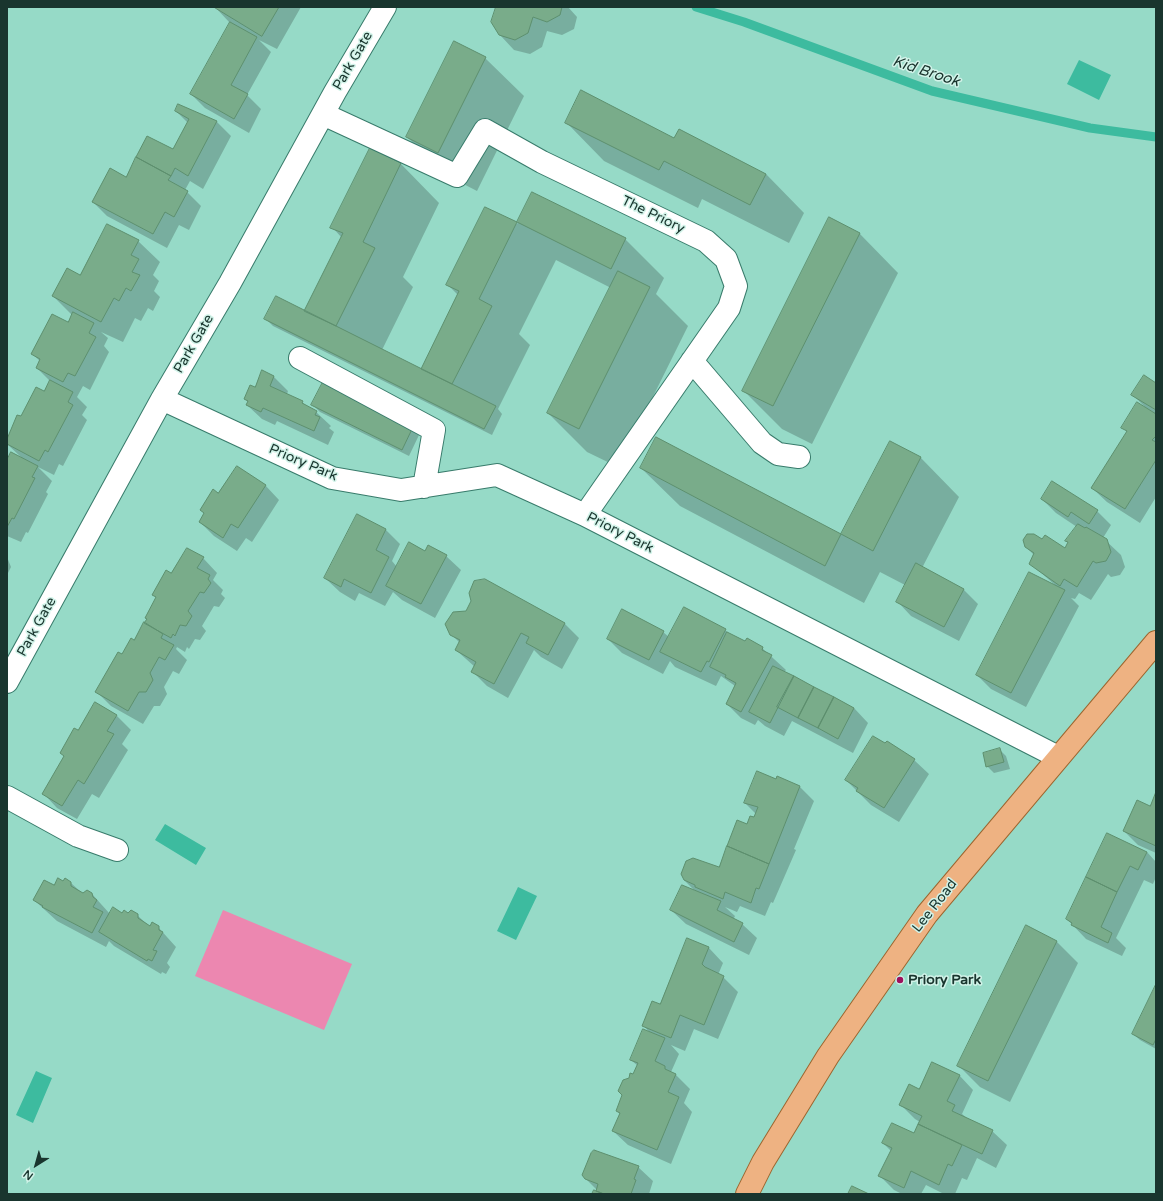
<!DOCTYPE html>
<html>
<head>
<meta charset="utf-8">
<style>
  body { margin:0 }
  #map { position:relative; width:1163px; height:1201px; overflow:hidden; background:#96dac7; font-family:"Varela Round",sans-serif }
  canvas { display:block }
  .frame { position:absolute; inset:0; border:8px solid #19352e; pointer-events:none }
  .north { position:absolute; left:16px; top:1145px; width:40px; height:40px; -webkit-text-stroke:3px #d2f3e9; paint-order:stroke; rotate:217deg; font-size:11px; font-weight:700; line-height:16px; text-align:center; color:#19352e }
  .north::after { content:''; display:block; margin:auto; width:14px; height:18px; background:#19352e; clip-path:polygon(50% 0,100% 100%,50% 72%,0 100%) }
</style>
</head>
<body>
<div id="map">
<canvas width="1163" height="1201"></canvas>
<div class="frame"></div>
<div class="north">N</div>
</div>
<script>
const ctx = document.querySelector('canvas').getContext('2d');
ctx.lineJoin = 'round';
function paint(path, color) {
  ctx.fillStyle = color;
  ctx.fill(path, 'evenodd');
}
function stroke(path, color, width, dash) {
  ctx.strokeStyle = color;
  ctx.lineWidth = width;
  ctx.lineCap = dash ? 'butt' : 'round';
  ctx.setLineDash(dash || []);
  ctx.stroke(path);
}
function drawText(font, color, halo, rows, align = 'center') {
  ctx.font = font + ' "Varela Round",sans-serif';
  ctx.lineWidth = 3;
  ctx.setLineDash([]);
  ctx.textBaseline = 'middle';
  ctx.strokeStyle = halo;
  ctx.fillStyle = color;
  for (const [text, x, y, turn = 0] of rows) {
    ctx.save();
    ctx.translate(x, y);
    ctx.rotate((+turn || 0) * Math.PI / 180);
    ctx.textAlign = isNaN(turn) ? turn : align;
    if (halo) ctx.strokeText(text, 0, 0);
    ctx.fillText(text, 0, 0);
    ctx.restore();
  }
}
const green = new Path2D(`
  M223 910 352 964 324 1030 195 976Z`);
const water = new Path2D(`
  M1079 60 1111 75 1099 100 1067 84Z
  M165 824 206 848 196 865 155 840Z
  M518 887 537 896 516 940 497 931Z
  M36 1071 52 1078 33 1123 16 1115Z`);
const shadow = new Path2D(`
  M301 7 277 49 259 40 271 52 247 95 261 109 249 133 205 108 191 94 230 23 215 7Z
  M494 7H568L577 17 574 29 562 35 547 31 542 47 530 54 514 50 500 35 496 9Z
  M485 58 524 96 477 191 446 175 407 137Z
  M178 106 217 122 231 136 203 189 190 181 185 190 201 206 189 230 179 225 167 248 107 216 93 202 126 178 173 150 188 123 176 111Z
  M566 122 675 139 766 174 804 213 789 243 702 199 698 208 604 161Z
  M370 149 401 164 439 203 403 277 413 287 382 350 425 372 458 295 447 284 485 208 517 224 533 193 625 239 664 278 656 294 688 326 618 467 587 452 548 413 611 288 556 260 519 334 530 345 498 409 502 414 492 435 273 326 266 319 305 312 342 238 332 227Z
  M829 219 860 234 898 273 812 444 782 429 743 390Z
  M138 241 160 262 153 275 159 281 154 291 160 297 153 311 148 308 141 321 135 318 123 342 101 332 108 338 104 346 109 352 90 390 83 386 77 397 87 407 82 415 87 420 63 466 59 464 54 475 38 467 52 481 46 492 48 494 28 533 26 532 21 542 7 536V462L21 457 7 444V441L22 417 45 393 51 382 37 368 40 361 32 354 68 323 72 315 53 296 80 276Z
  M263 372 274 377 288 391 287 394 302 402 309 408 316 412 331 426 329 428 334 432 328 445 277 421 275 425 262 419 247 405 248 402 245 399 255 388Z
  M1156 384V497L1140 523 1107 502 1092 488 1127 432 1123 428 1146 408 1133 395Z
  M313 405 412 428 419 435 409 456 320 412Z
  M656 438 841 535 890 442 921 458 959 497 922 568 964 590 978 604 959 641 911 616 897 601 905 585 880 572 864 603 680 506 641 468Z
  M265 485 279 500 252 542 246 538 237 551 214 536 200 522 205 514 201 510 218 494Z
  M1042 499 1097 511 1111 525 1103 538 1121 555 1125 567 1120 575 1111 577 1108 574 1091 600 1079 593 1075 599 1071 598 1079 606 1026 707 991 689 977 675 1055 585 1030 563 1034 555 1026 547 1043 540 1065 549 1077 527 1056 513Z
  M357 515 386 530 400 544 392 561 397 567 425 552 446 556 461 570 435 618 402 600 393 592 385 606 359 593 355 601 340 592 325 578Z
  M7 557 11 567 7 575Z
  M203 558 217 573 213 580 223 590 221 594 225 598 219 607 214 606 202 626 206 631 200 640 195 639 189 649 187 647 185 652 177 647 176 649 187 660 179 674 173 671 164 687 167 694 160 706H154L143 724 111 706 97 692 134 641 148 619 157 598 153 595 171 575Z
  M565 624 579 638 562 669 541 657 534 650 508 698 487 686 472 671 475 667 456 650 460 643 451 634Z
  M725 630 731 635 746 643 762 648 786 670 784 672 854 708 868 723 853 753 792 721 784 736 765 726 758 720 755 725 741 718 727 704 735 686 721 676 716 686 675 667 670 661 663 674 622 653 608 639 663 632 669 637Z
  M117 716 131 730 122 744 128 750 99 798 92 794 77 819 57 808 43 793 79 732Z
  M999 749 1006 756 1010 769 994 773 987 766Z
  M914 760 929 774 899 822 871 805 846 780Z
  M778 777 800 787 814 801 794 849 796 850 773 903 771 902 765 916 740 906 737 912 725 907 735 916 733 920 742 924 757 938 749 955 686 924 671 910 696 892 684 880 720 868 756 814 745 803Z
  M1156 794V853L1138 845 1124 831 1150 807Z
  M1107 834 1147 852 1156 862V877L1153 884 1144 880 1116 938 1126 948 1122 956 1086 939 1067 919Z
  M63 882 71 883 83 894H92L110 914 137 915 150 927H158L176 947 167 963 170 967 166 974 162 972 161 974 114 946 109 941 106 947 57 921 34 900Z
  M1027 927 1057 942 1078 963 1010 1102 980 1087 958 1065Z
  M687 939 709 948 723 963 718 975 723 977 738 992 718 1039 694 1029 685 1051 671 1045 679 1054 671 1072 676 1075 690 1089 684 1103 692 1112 671 1164 628 1145 613 1131 620 1114 617 1111 629 1078 634 1076 638 1066 631 1060 651 1034 643 1025 660 1005Z
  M1156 986V1049L1140 1040 1133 1034Z
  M959 1075 973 1090 962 1114 968 1119 992 1131 1007 1145 996 1168 977 1158 967 1180 962 1178 955 1194H944L926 1185 921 1194H902L894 1190 880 1176 891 1151 883 1143 914 1135 920 1122 915 1119 901 1105 920 1090Z
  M638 1167 653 1181 649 1194H593L597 1190 586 1179Z`);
const stream = new Path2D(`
  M696 7 744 22 932 91 1090 128 1156 137`);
const building = new Path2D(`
  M214 7H279L262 36Z
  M496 7H562L560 15 547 22 533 17 528 33 515 40 499 35 491 22Z
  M230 22 257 37 231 85 248 94 234 119 190 94Z
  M454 41 486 57 438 153 406 137Z
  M581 90 674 138 679 129 766 174 750 205 664 161 659 170 565 123Z
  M178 104 217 121 188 176 175 168 171 176 136 157 147 136 173 149 189 119 175 111Z
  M370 148 401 163 363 242 375 248 336 326 304 311 343 233 330 228Z
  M136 157 171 176 168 180 188 191 174 217 165 212 153 234 92 202 110 168 126 177Z
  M532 192 626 238 611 269 517 222Z
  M485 207 517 222 479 299 492 306 452 384 421 369 459 291 446 285Z
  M829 217 860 233 773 406 742 391Z
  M107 224 139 240 131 255 139 259 132 272 140 275 131 291 126 288 119 301 114 298 101 322 52 296 67 268 80 275Z
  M618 271 650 287 579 429 547 413Z
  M276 296 496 406 484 429 264 319Z
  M73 312 94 323 89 333 96 337 75 376 68 373 63 382 36 368 40 359 31 354 52 314 68 322Z
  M262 370 274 376 270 386 303 401 302 403 317 411 315 415 320 417 314 431 263 408 261 412 246 405 248 401 244 399 250 385 255 387Z
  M1144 375 1156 383V410L1131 395Z
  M50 380 73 392 68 402 73 405 48 452 45 450 39 461 7 444V439L17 415 21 416 36 387 44 391Z
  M323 382 413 427 402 450 311 405Z
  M1137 402 1156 414V436L1152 440 1156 442V460L1125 509 1091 488 1127 431 1121 428Z
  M656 437 841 534 825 566 640 468Z
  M890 441 921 457 873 551 841 534Z
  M11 452 38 466 32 477 35 478 14 519 12 518 7 527V460Z
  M237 466 266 485 238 528 231 524 223 538 199 522 204 513 200 510 213 489 218 493Z
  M1052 481 1098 510 1089 524 1071 512 1068 517 1041 499Z
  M357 514 386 529 376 550 389 557 371 593 344 579 341 587 324 578Z
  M1078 524 1085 528 1086 527 1107 539 1111 552 1106 561 1096 563 1093 561 1077 587 1064 579 1060 586 1029 564 1034 553 1025 547 1023 540 1027 534H1034L1042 539 1045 535 1065 548 1068 542 1065 541Z
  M409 542 425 551 428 545 447 555 421 604 386 586Z
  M187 548 204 557 197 568 210 575 208 579 211 583 204 593 200 592 188 611 192 616 186 626 180 625 175 636 173 634 171 638 144 623 147 619 145 618 156 597 152 595 166 570 171 573Z
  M916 563 964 589 944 627 896 602Z
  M1029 572 1065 590 1011 693 976 675Z
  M485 579 565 623 548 655 526 643 529 637 521 633 494 684 471 672 476 662 455 650 460 640 450 635 445 624 453 612 466 611 471 601 469 593 474 581Z
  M684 607 726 629 709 662 707 661 701 672 660 652Z
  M622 609 664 631 649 660 607 639Z
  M144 622 163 634 161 638 174 645 165 660 159 657 150 673 153 680 146 692H139L128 711 95 692 118 652 122 654 131 638 134 640Z
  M727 632 745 641 747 638 763 647 762 650 772 655 741 712 726 704 736 683 725 677 726 675 710 667Z
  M773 666 794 676 770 723 749 712Z
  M794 676 814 687 798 718 777 707Z
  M814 687 834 697 818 728 798 718Z
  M834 697 854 708 838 739 818 728Z
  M95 702 117 715 107 731 114 734 84 784 78 780 62 806 42 794 64 756 60 753 74 728 78 730Z
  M873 736 885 743 887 741 915 759 884 808 856 791 858 788 845 780Z
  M1000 748 1004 762 986 767 983 753Z
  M757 771 776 779 777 776 800 786 769 864 727 846 737 820 747 824 750 816 754 817 758 807 744 803Z
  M1156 792V846L1123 831 1137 800 1150 806Z
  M1107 833 1147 852 1138 870 1130 866 1117 892 1086 877Z
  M727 846 769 864 759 889 756 888 751 903 725 892 723 899 695 887V885L684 880 681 874 686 861 693 858 719 867Z
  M1086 877 1117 892 1101 927 1112 933 1108 943 1071 925 1072 923 1066 919Z
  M58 878 63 881 65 878 71 882V886L83 893 87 890 92 893 93 897 97 900 93 907 103 912 92 933 42 907 43 906 33 900 44 880 54 885Z
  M682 885 721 901 717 910 743 923 734 942 670 910Z
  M113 907 122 913 124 910 128 913 131 910 138 914V918L150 926 152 922 159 926V930L163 932 153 950 157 951 152 961 148 959 147 961 99 932Z
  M1026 925 1057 941 988 1081 957 1066Z
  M687 938 709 947 702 964 705 967 724 976 704 1025 680 1015 671 1038 642 1026 652 1001 660 1004Z
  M1156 984V1039L1153 1045 1132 1034Z
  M643 1029 665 1038 655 1061 665 1066V1069L676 1074 668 1092 679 1097 657 1150 612 1131 620 1113 616 1111 622 1095 618 1091 623 1080 629 1078 630 1073 633 1074 638 1063 630 1060Z
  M932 1062 960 1075 947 1101 955 1105 952 1111 993 1130 982 1154 918 1124 922 1116 899 1105 909 1084 919 1089Z
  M892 1123 914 1133 918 1124 962 1145 952 1166 948 1164 939 1185 911 1171 904 1188 878 1176 892 1148 882 1143Z
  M594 1150 639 1166 634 1179 636 1180 631 1194H604L596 1191 598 1184 585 1179 582 1175 591 1153Z
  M852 1186 869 1194H848Z
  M594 1190 596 1191 604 1194H592Z`);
const minor = new Path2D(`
  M323 114 457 176 485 130 542 162 706 241 726 259 736 286 729 308 585 515
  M300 358 434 430 424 487
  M692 361 762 443 778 454 799 457
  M162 399 332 478 401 490 497 475 585 515 1058 757
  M7 682 162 399 230 283 335 92 385 7
  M7 797 78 836 117 850`);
const major = new Path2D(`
  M747 1194 763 1162 828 1056 927 914 1156 642`);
const markers = [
  [900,980,4,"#9d105d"]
];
const streetNames = [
  ["Park Gate",353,61,-60],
  ["The Priory",653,215,26],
  ["Park Gate",194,344,-60],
  ["Priory Park",303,463,23],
  ["Priory Park",620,533,27],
  ["Park Gate",37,627,-61],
  ["Lee Road",935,906,-52]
];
const poiNames = [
  ["Priory Park",908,980]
];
const waterNames = [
  ["Kid Brook",926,72,18]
];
paint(green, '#ec87b0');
paint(water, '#3dbb9f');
paint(shadow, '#0003');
stroke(stream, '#3dbb9f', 9);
paint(building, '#79ac8a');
stroke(building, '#5d8f6e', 1);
stroke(minor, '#387b6b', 24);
stroke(major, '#9c652e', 24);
stroke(minor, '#fff', 22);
stroke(major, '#eeb282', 22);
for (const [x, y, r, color] of markers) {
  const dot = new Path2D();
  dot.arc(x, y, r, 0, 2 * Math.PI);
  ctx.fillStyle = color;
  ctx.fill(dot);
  stroke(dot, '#d2f3e9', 1.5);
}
drawText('14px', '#19352e', '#d2f3e9', streetNames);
drawText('bold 14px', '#19352e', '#d2f3e9', poiNames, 'left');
drawText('italic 15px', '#18332c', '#d2f3e9', waterNames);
</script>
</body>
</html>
